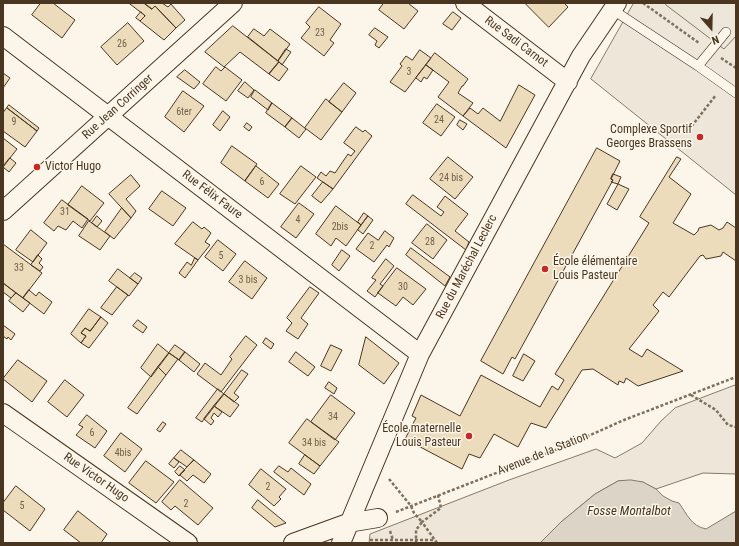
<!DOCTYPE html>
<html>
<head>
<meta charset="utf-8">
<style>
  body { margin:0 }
  #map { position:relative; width:739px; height:546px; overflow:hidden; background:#fbf6e9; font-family:"Roboto Condensed",sans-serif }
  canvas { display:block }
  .frame { position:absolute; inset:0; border:4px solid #4a3520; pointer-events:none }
  .north { position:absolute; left:691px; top:8px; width:40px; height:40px; -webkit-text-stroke:3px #fbf6e9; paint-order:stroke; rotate:160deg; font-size:11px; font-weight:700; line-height:16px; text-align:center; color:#4a3520 }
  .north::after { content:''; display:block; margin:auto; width:14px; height:18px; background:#4a3520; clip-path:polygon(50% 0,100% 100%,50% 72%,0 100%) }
</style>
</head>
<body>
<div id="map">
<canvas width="739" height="546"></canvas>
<div class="frame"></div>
<div class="north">N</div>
</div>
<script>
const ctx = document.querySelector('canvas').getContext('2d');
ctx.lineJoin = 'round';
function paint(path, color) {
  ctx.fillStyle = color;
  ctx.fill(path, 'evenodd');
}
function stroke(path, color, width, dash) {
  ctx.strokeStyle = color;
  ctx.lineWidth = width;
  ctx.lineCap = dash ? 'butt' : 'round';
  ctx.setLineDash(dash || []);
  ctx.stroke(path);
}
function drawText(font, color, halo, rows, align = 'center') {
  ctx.font = font + ' "Roboto Condensed",sans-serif';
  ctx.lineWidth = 3;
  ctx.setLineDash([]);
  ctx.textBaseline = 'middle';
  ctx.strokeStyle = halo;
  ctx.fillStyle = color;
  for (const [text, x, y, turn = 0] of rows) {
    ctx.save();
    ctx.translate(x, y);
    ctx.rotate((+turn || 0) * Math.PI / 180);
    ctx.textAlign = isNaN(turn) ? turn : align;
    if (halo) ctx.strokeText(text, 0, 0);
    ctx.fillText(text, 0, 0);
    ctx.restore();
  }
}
const green = new Path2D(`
  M634 3H736V195L591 79Z
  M736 385V474L703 473 656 489 642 482 618 481 595 494 561 522 540 543H369L370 534 509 480 596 449 615 458 642 443 661 421 675 408Z`);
const parking = new Path2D(`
  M667 3H736V36L724 49 666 5Z`);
const water = new Path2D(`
  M631 480 643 482 656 489 663 496 672 501 679 503C687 514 691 526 706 529L736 511V543H540L561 522 595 494 618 481Z`);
const building = new Path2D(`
  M41 3H53L75 20 62 38 32 15Z
  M129 3H144L152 9 155 6 176 28 164 40 140 21 145 16Z
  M144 3H162L168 7 171 4 185 20 176 28 155 6 152 9Z
  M384 3H408L418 11 404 29 379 10Z
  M525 3H564L568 7 549 27Z
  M319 7 341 24 330 40 334 43 324 56 301 38 310 27 306 23Z
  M141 12 145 16 140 21 136 18Z
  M453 12 461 18 452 30 443 24Z
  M128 23 144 41 117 65 101 47Z
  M233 26 279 62 269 74 240 52 224 67 205 52Z
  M375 28 388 37 379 48 375 45 377 41 369 35Z
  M254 29 264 36 270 29 290 44 278 61 248 37Z
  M286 49 291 52 282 65 278 61Z
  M420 50 431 58 405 92 390 82 402 66 400 64 406 56 412 60Z
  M435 53 468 79 463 86H462L458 93 473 103 463 116 438 97 449 82 426 65Z
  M279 62 288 69 279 81 269 74Z
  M426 65 433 70 427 79 424 77 421 82 416 78Z
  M216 67 221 71 225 67 242 80 226 101 203 84Z
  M185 70 200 82 194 89 177 77Z
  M3 73 10 78 3 88Z
  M245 82 254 90 248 98 238 91Z
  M344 83 356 93 342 112 329 102Z
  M519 85 535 95 506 148 463 116 470 108 478 114 483 108 500 121Z
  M255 90 272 103 268 110 251 97Z
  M183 91 204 106 184 132 165 117Z
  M326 99 342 112 321 140 305 128Z
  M272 103 292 118 285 127 266 113Z
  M437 104 455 117 441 136 423 123Z
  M9 105 39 128 37 131 7 108Z
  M7 108 37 131 25 147 3 131V113Z
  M223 111 230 117 220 131 213 125Z
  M292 118 306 129 299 138 285 127Z
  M460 120 467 124 463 130 457 125Z
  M247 123 252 127 249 131 244 127Z
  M356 127 363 132 365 130 372 136 333 189 317 178 321 172 326 176 330 171 335 173 348 154 351 156 355 151 344 143Z
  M3 138 17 149 3 167Z
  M232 146 257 164 245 181 221 163Z
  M597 148 620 161 611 179 613 180 515 359 512 357 503 374 481 361Z
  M448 157 473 177 455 199 430 179Z
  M677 157 681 159 669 177 691 194 673 223 694 235 698 231 699 228 711 225 719 230 723 228 727 222 736 228V261L723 252 721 256 706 259 703 255 700 256 669 297 663 292 653 305 659 311 629 349 642 357 647 349 683 371 638 386 626 378 624 383 619 381 618 385 593 369 582 370 546 428 531 423 518 447 494 434 480 458 469 454 462 469 405 439 416 418 412 416 421 395 460 416 481 375 540 407 552 386 558 390 564 380 555 374 649 223 640 217Z
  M10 158 16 163 9 172 3 167Z
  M256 166 279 184 268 198 245 181Z
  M301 166 316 177 295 204 280 194Z
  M613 174 621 177 618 184 629 189 617 210 607 204 618 184 611 182 613 180 611 179Z
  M131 175 140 186 126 199 136 211 131 218 109 194Z
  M323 182 333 189 321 203 312 196Z
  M82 186 104 203 90 221 68 205Z
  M162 191 186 208 173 226 149 209Z
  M413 195 441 216 444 212 437 207 445 196 468 214 455 231 469 242 466 250 406 204Z
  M62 200 88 219 82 228 73 221 66 230 58 226 54 231 44 223Z
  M299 203 314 214 296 238 281 227Z
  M336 206 361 225 346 246 336 238 331 246 316 234Z
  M122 208 131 218 114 239 105 232Z
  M364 213 368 216 361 225 358 222Z
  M97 216 102 221 97 227 92 223Z
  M368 216 373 220 363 234 358 230Z
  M89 221 110 236 100 250 79 236Z
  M193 222 202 229 204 227 211 233 205 242 210 245 198 260 175 244Z
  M427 224 447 240 433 259 412 243Z
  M31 230 47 243 33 262 16 250Z
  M385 231 394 238 389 247 387 245 374 262 356 249 368 233 378 240Z
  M218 240 236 254 223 271 205 257Z
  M3 244 42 273 23 298 3 283Z
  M411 248 450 277 445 286 406 255Z
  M342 250 350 256 339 271 332 265Z
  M38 255 42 259 39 263 43 267 40 271 31 265Z
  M195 258 198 260 185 278 179 273 187 262 191 265Z
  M386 259 394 266 380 284 383 286 375 297 367 291 376 280 372 278Z
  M245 261 267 278 252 299 229 282Z
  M397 268 426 289 413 305 403 297 396 306 378 293Z
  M118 269 138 284 129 296 109 281Z
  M135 273 142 278 138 284 130 278Z
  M3 283 16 293 11 298 3 292Z
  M117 287 128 295 112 315 101 308Z
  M310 287 319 293 301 318 308 324 298 339 286 331 292 323 287 318Z
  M29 290 36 296 39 292 52 302 44 314 23 298Z
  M16 293 30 303 23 312 9 301Z
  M89 309 101 317 90 331 85 328 81 333 86 336 81 343 71 334Z
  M101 317 108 323 89 348 81 343 86 336 81 333 85 328 90 331Z
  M138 320 147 327 143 333 133 326Z
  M3 325 15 334 11 340 8 337 7 339 3 336Z
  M246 336 257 345 221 392 197 374 205 363 221 375 232 359 230 357Z
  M366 337 399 363 384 384 359 365Z
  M266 338 274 344 271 349 263 343Z
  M158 344 169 353 151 377 141 368Z
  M175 345 185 352 179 360 169 353Z
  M331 345 342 350 331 371 321 366Z
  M185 352 200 364 194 372 179 360Z
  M296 352 315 367 308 376 289 362Z
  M169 353 178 359 166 375 158 367Z
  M524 354 535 361 523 381 513 376Z
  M18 360 47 381 32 402 3 379Z
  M158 367 166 375 137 414 128 408Z
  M242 370 248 374 234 393 239 397 234 402 224 394Z
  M65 380 84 395 67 417 48 402Z
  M329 382 337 388 334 394 325 388Z
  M218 389 224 394 202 422 196 418Z
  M224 394 239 405 230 417 214 406Z
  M331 395 355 413 335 440 311 422Z
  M214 406 222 412 218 417 214 413 211 418 214 421 211 425 204 419Z
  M87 415 107 431 95 448 76 435 83 427 79 425Z
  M307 419 339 442 320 466 289 443Z
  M163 422 166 424 160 432 157 430Z
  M121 433 142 449 125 472 104 456Z
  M181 450 194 460 187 467 174 458Z
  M305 455 320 466 314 474 299 464Z
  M174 458 179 462 174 468 169 464Z
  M194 460 211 474 204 483 193 475 187 481 180 475Z
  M146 461 174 482 156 503 129 483Z
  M180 466 185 470 179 476 175 472Z
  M279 466 288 472 291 468 311 484 304 495 274 472Z
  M261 469 286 489 279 497 281 499 274 506 249 485Z
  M180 480 213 508 198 525 175 506 171 510 162 502Z
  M16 486 45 509 30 531 3 510V503Z
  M258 500 286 523 275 527 252 508Z
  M78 511 107 534 101 543H81L64 530Z`);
const path = new Path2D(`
  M643 3 699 43
  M721 58 736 68
  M682 128 691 127 716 95
  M691 395 716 410 728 425 736 427
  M389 479 411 506 414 513 422 522 416 530V543
  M396 512 568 445 624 420 736 377
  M390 531 393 540
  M370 540H435
  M437 543 422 522 441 508 438 495`);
const lane = new Path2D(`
  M613 10 698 66 736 93
  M698 66 726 32`);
const street = new Path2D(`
  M465 3 568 82
  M3 36 420 354
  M3 211 233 3
  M3 413 188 543
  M293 543 348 523 378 518
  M341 543 420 354 581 56 617 3`);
const markers = [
  [700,137,4,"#c62828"],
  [37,167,4,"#c62828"],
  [545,269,4,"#c62828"],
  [469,436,4,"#c62828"]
];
const numberNames = [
  ["23",320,33],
  ["26",122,44],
  ["3",409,72],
  ["6ter",184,112],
  ["24",439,120],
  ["9",14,122],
  ["24 bis",451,178],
  ["6",262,182],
  ["31",65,212],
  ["4",298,220],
  ["2bis",340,227],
  ["28",430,242],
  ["2",372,246],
  ["5",221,256],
  ["33",19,268],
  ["3 bis",248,280],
  ["30",403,287],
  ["34",333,417],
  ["6",92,433],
  ["34 bis",314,443],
  ["4bis",123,453],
  ["2",268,487],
  ["2",186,504],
  ["5",22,506]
];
const streetNames = [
  ["Rue Sadi Carnot",516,42,37],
  ["Rue Jean Corringer",118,107,-42],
  ["Rue Félix Faure",212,195,37],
  ["Rue du Maréchal Leclerc",467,267,-62],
  ["Avenue de la Station",543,454,-22],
  ["Rue Victor Hugo",96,478,35]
];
const poiNames = [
  ["Complexe Sportif",692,130],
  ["Georges Brassens",692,144],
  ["Victor Hugo",45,167,"left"],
  ["École élémentaire",553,262,"left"],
  ["Louis Pasteur",553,276,"left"],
  ["École maternelle",461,429],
  ["Louis Pasteur",461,443]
];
const waterNames = [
  ["Fosse Montalbot",629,512]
];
paint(green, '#ede6d9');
stroke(green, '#887966', 1);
paint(parking, '#ede7d9');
stroke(parking, '#887966', 1);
paint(water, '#dcd4c6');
stroke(water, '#887966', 1);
paint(building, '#ecdcbc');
stroke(building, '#4a3520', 1);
stroke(lane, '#4a3520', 10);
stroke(street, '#4a3520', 20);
stroke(path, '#7f6f5c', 2.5, [3, 2]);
stroke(lane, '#fbf6e9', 9);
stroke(street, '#fbf6e9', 18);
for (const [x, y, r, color] of markers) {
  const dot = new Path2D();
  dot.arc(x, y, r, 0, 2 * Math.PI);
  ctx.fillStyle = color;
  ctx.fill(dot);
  stroke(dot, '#fbf6e9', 1.5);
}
drawText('10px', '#725f47', null, numberNames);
drawText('12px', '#4a3520', '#fbf6e9', streetNames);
drawText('12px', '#4a3520', '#fbf6e9', poiNames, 'right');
drawText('italic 13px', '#4a3520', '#fbf6e9', waterNames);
</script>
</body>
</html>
